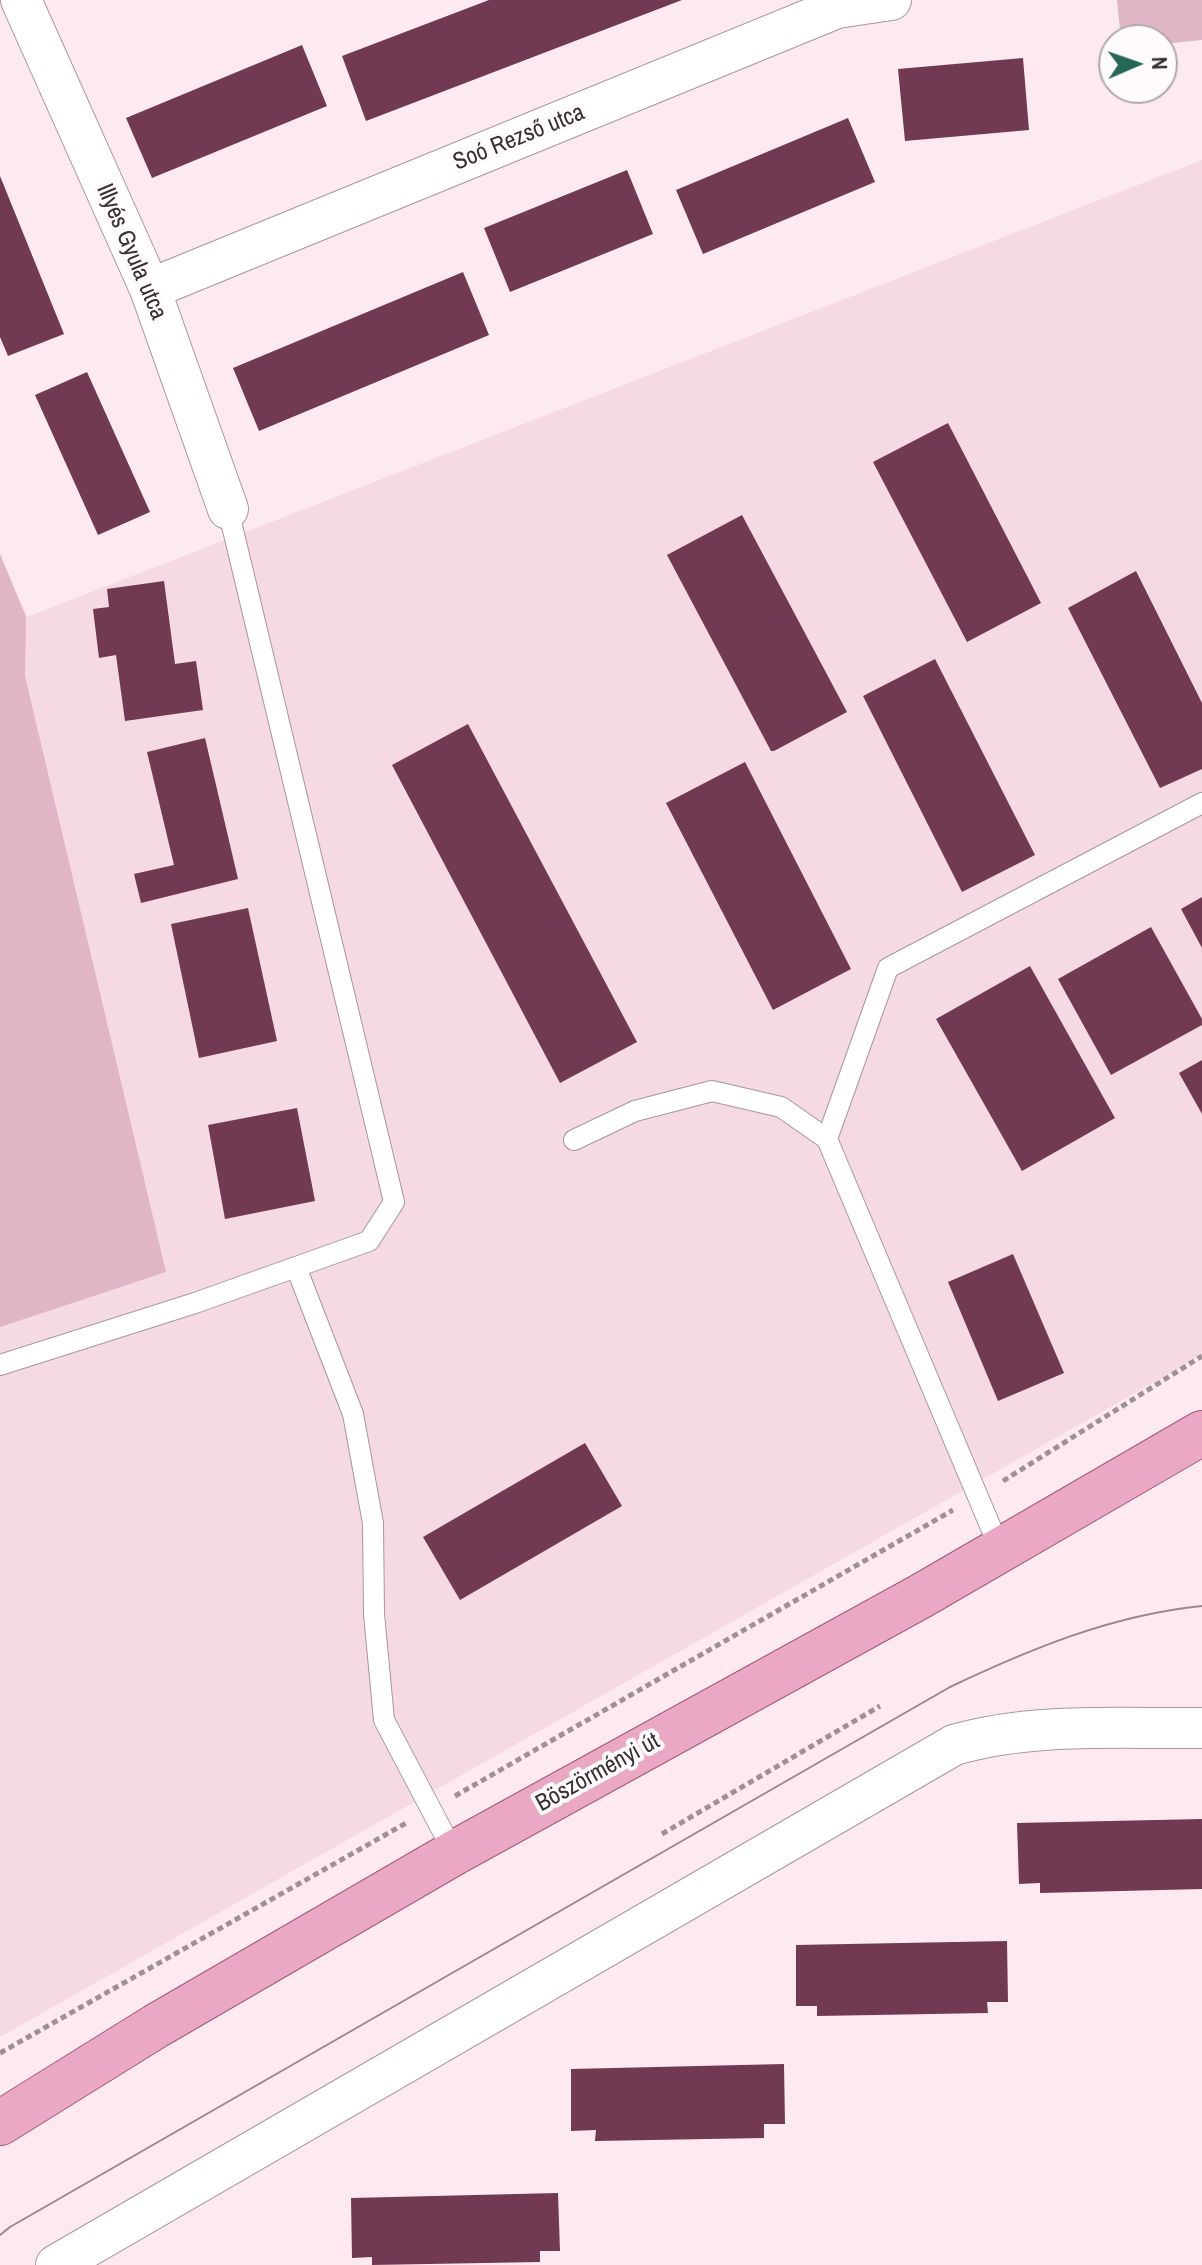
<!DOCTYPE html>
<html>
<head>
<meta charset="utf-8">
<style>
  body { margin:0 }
  #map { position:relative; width:1202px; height:2265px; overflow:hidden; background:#fde9f0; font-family:"Archivo Narrow",sans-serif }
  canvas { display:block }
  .north { position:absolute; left:1098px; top:24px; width:80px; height:80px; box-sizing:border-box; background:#fffbfc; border:2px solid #afaaac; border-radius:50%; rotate:88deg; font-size:22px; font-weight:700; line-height:32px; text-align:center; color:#383033 }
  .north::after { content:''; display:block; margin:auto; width:28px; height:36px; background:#266857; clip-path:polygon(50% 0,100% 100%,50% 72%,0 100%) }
</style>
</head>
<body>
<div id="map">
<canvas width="1202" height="2265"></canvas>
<div class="north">N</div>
</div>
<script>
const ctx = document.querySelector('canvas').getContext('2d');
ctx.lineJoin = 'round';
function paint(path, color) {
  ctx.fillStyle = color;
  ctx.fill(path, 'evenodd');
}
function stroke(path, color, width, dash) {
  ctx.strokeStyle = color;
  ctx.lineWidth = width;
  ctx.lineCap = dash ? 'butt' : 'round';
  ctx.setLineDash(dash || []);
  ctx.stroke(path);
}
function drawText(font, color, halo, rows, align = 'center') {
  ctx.font = font + ' "Archivo Narrow",sans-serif';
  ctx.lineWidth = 8;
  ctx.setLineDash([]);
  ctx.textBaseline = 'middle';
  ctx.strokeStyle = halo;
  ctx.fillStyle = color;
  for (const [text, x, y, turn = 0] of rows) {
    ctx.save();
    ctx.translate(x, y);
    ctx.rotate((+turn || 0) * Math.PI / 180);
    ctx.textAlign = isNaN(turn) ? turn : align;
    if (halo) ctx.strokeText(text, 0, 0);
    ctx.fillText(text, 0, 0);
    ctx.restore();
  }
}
const built = new Path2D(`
  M1202 160V1355L0 2037V554L27 617Z`);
const green = new Path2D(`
  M1117 0H1202V40L1162 44V40H1121Z
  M0 554 26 617 25 676 166 1272 0 1327Z`);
const building = new Path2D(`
  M489 0H682L366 121 342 56Z
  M302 45 327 106 152 178 126 118Z
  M1023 58 1029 130 905 141 898 69Z
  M848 118 875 182 703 254 676 190Z
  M627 170 653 234 510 292 484 228Z
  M0 176 64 334 8 356 0 337Z
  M463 272 489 335 259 431 233 368Z
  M87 372 150 512 98 535 35 395Z
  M948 423 1041 603 967 642 873 462Z
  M742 515 847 712 774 751H771L667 555Z
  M1136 571 1202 703V769L1160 788 1068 608Z
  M164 581 175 664 196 661 203 710 125 721 116 655 99 658 93 609 109 607 107 589Z
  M935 659 1035 855 962 892 863 696Z
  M468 724 637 1042 560 1083 392 765Z
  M205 738 238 879 141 903 134 874 174 865 147 752Z
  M745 762 851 969 773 1010 666 803Z
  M1202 897V948L1181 909Z
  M248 908 277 1041 199 1058 171 924Z
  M1151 927 1202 1019V1025L1111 1075 1058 979Z
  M1030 966 1115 1118 1022 1171 936 1019Z
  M1202 1060V1114L1179 1073Z
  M297 1108 315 1201 225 1219 208 1125Z
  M1013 1254 1064 1373 998 1401 948 1282Z
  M585 1443 622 1506 460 1600 423 1537Z
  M1202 1819V1889L1040 1893V1883L1019 1884 1017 1823Z
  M1007 1941 1008 2002H987L988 2013 817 2016V2006H796V1945Z
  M784 2064 785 2124H764V2138L595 2141 596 2130 571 2131V2069Z
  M558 2193 560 2251H540V2262L372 2265V2257L352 2258 351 2198Z`);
const path = new Path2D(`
  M1003 1481 1202 1356
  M455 1796 953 1510
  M662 1834 880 1706
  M0 2053 408 1822`);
const lane = new Path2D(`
  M574 1140 635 1111 712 1091 781 1107 827 1139
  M296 1267 353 1414 373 1523 374 1614 384 1720 454 1853
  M0 1365 195 1303 369 1241 394 1202 228 509
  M1000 1549 827 1139 888 968 1202 803`);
const street = new Path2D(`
  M21 0 150 289 228 509
  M150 289 837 8 891 0
  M56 2265 954 1745C1033 1722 1120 1729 1202 1728`);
const primary = new Path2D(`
  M0 2123 156 2026 454 1853 921 1596 1202 1433`);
const tram = new Path2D(`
  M0 2235 10 2227 950 1687C1030 1649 1112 1615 1202 1606`);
const streetNames = [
  ["Soó Rezső utca",519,138,-22],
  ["Illyés Gyula utca",131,252,67],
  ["Böszörményi út",598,1773,-29]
];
paint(built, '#f5d9e3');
paint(green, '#e0b6c6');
paint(building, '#713a52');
stroke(lane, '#a9969d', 22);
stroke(street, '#a9969d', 42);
stroke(primary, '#a35879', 46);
stroke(path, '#9e9095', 5, [6, 4]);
stroke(lane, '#fff', 20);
stroke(street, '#fff', 40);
stroke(primary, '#eaa8c5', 44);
stroke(tram, '#97898e', 2);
drawText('24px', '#383033', '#fffbfc', streetNames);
</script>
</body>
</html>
